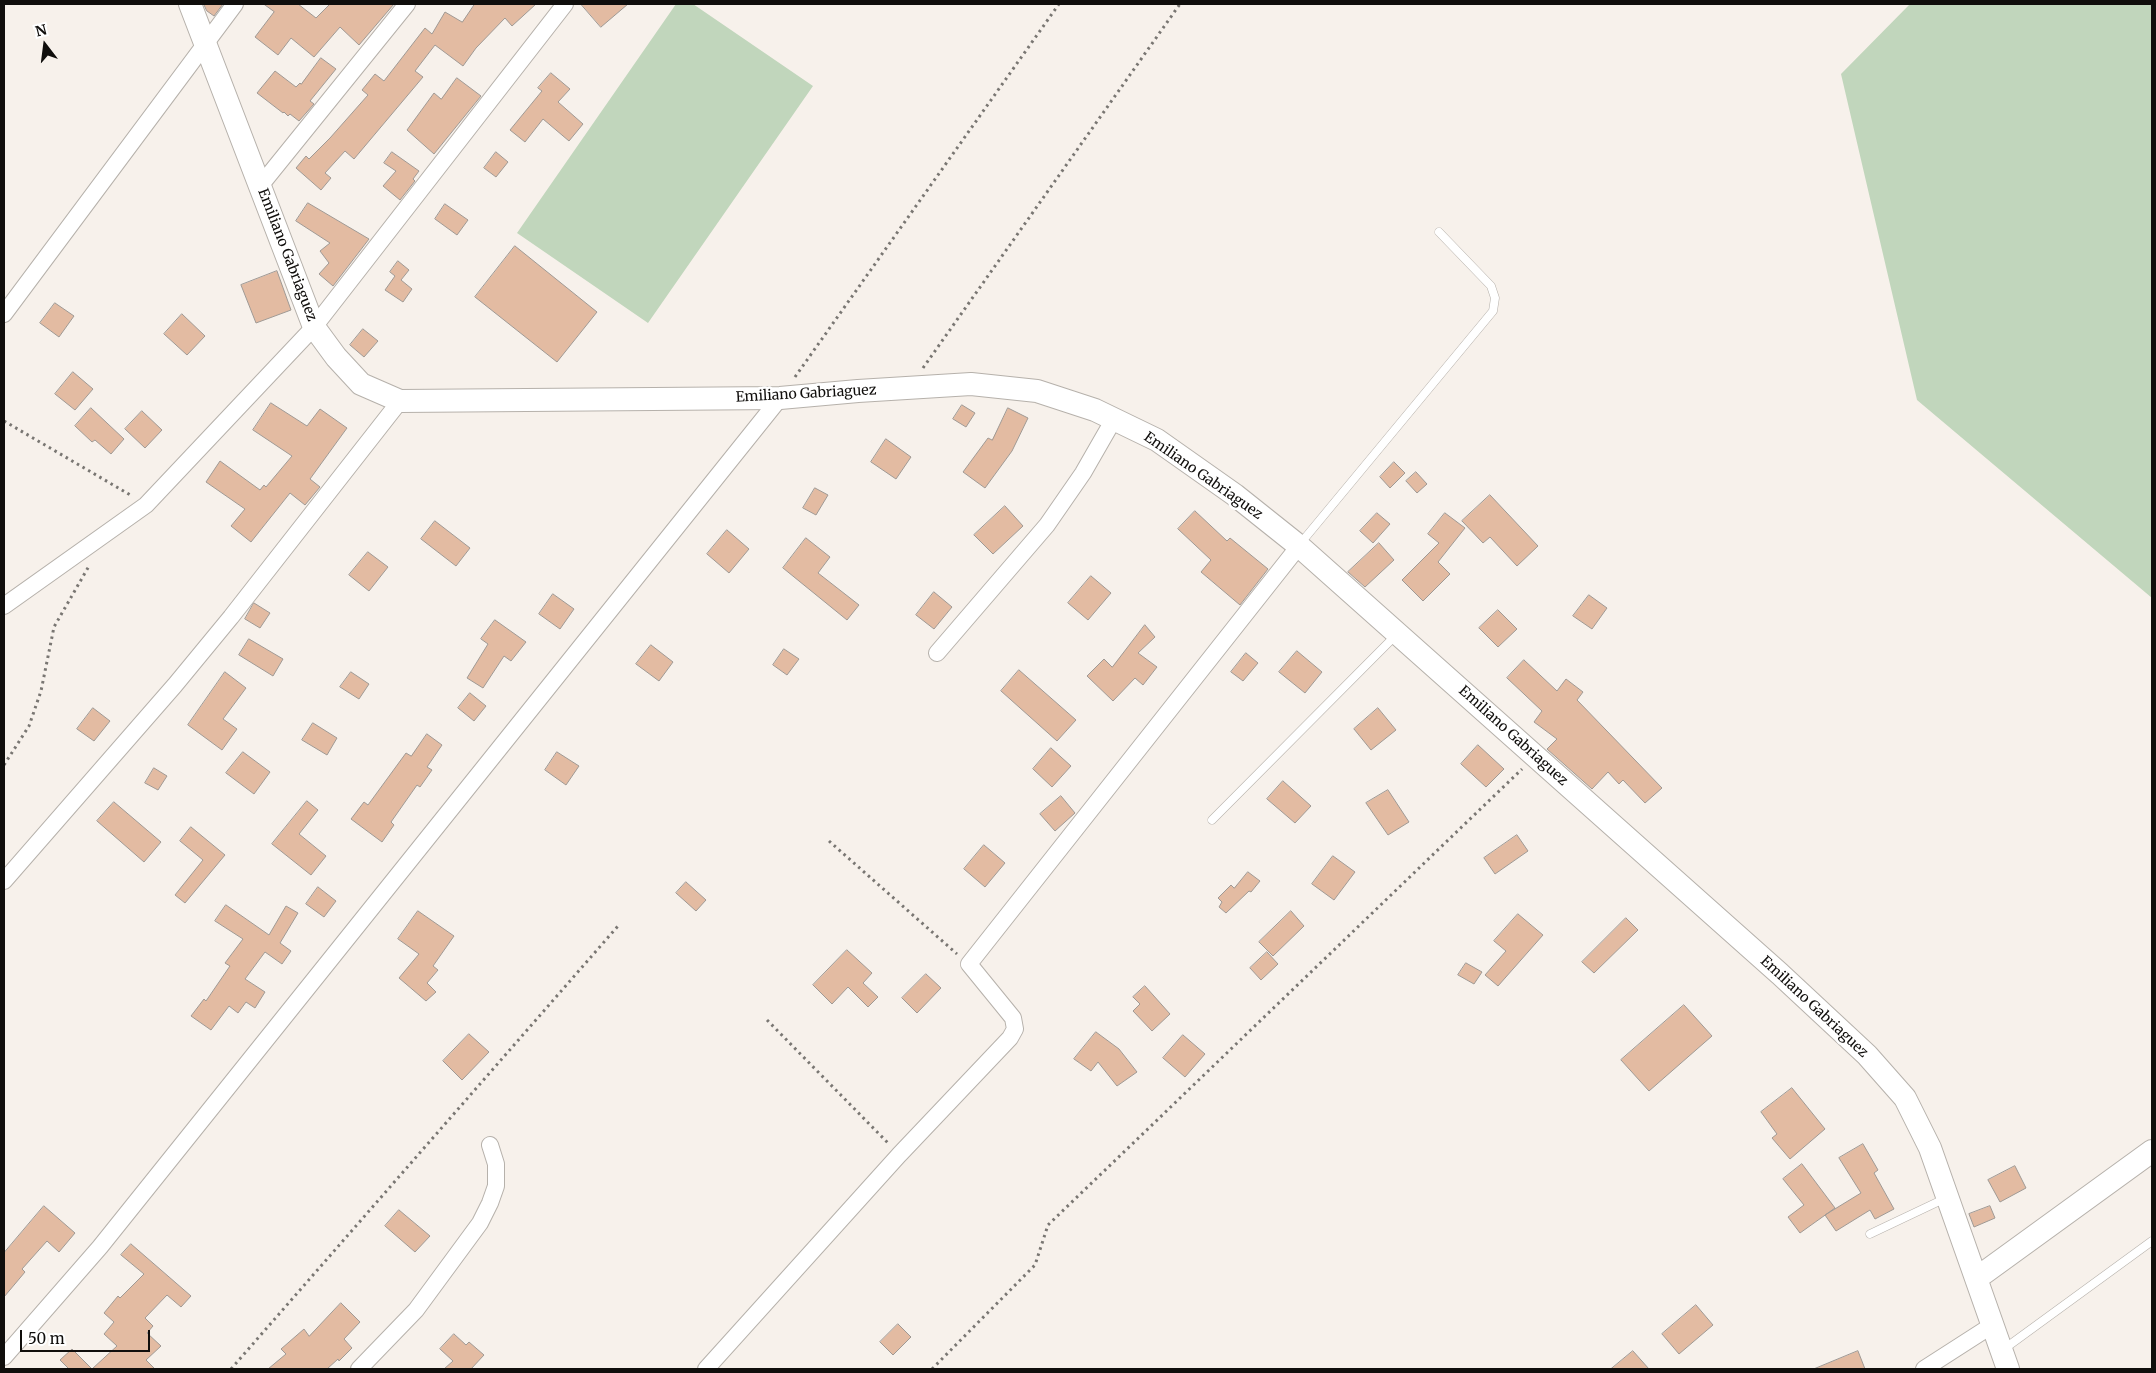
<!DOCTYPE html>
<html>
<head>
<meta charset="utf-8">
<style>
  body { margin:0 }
  #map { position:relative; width:2156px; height:1373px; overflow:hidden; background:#f7f1eb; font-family:Merriweather,serif }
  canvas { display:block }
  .frame { position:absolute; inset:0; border:5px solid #100e0c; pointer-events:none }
  .north { position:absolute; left:20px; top:20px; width:50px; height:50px; -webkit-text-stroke:4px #fff; paint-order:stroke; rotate:345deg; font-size:14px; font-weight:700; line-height:20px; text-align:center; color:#100e0c }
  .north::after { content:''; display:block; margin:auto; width:18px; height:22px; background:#100e0c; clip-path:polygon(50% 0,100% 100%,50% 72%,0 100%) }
  .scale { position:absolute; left:20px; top:1330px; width:130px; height:22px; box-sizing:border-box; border:2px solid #100e0c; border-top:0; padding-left:6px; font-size:15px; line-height:18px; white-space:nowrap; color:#100e0c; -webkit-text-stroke:4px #fff; paint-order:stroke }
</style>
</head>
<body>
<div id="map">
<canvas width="2156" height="1373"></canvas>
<div class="frame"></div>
<div class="north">N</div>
<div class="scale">50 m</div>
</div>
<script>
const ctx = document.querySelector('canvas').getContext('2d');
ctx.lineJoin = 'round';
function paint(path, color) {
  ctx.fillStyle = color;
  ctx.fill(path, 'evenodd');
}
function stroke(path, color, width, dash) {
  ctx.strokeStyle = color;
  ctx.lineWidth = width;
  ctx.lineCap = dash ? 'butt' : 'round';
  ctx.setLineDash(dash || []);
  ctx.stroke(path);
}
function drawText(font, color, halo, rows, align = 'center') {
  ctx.font = font + ' Merriweather,serif';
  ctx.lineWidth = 5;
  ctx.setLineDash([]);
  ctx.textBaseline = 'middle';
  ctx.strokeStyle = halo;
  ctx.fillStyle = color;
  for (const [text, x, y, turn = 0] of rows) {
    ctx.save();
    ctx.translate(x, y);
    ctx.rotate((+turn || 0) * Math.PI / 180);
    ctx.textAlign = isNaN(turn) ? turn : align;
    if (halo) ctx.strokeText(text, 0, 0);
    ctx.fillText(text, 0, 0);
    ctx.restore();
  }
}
const green = new Path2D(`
  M676 4H693L813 86 648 323 517 233Z
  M1910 4H2152V598L1917 400 1841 74Z`);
const building = new Path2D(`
  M204 4H223L214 16 207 11Z
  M264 4H298L316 18 330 4H394L359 45 340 27 314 57 291 38 278 55 255 37 274 12Z
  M475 4H536L512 26 505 18 476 48 463 66 435 45 415 71 423 77 354 159 345 151 325 173 331 178 321 190 296 168 306 156 309 159 330 138 368 95 362 90 375 74 384 81 425 28 432 34 445 12 462 22Z
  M581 4H628L601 27Z
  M321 58 336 69 310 101 314 104 299 121 290 114 288 116 284 112 283 113 257 93 275 71 296 87 300 83 301 84Z
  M551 73 570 89 558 102 583 124 569 141 543 119 525 142 510 130 542 91 538 88Z
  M457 78 481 96 434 154 407 130 434 93 441 99Z
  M392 152 419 171 413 179 415 181 400 200 383 186 396 171 384 163Z
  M496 152 508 162 496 177 484 168Z
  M308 203 369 239 333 286 319 274 329 263 320 251 330 243 296 221Z
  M445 204 468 220 457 235 435 219Z
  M515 246 597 312 557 362 475 297Z
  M398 261 409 270 401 280 412 289 403 302 385 290 395 276 390 272Z
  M277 271 291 310 256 323 241 285Z
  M55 303 74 316 59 337 40 323Z
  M182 314 205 336 187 355 164 334Z
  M363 329 378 341 364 357 350 345Z
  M73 372 93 389 75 410 55 394Z
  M271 403 307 426 320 409 347 428 310 479 320 487 305 505 290 493 251 542 231 526 245 509 206 482 220 461 260 490 264 485 266 487 292 456 253 430Z
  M962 405 975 413 966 427 953 419Z
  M91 408 124 439 111 454 95 440 92 442 75 426Z
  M1008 408 1028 418 1012 451 985 488 963 472 988 438 992 440Z
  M142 411 162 430 145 448 125 429Z
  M886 439 911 457 896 479 871 462Z
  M1394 462 1405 473 1390 488 1380 477Z
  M1416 472 1427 484 1417 493 1406 481Z
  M815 488 828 495 816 515 803 508Z
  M1490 495 1538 546 1517 566 1490 537 1483 543 1462 521Z
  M1005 506 1023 526 993 554 974 535Z
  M1195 511 1227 541 1230 538 1268 569 1240 605 1201 572 1211 560 1178 529Z
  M1377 513 1390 524 1373 543 1360 531Z
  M1445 513 1465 528 1438 562 1450 574 1423 601 1402 580 1439 543 1428 534Z
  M435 521 470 548 456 566 421 539Z
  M727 530 749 549 729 573 707 554Z
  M806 538 830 557 818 573 859 605 847 620 783 568Z
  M1379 543 1394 560 1365 587 1348 572Z
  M368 552 388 567 369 591 349 575Z
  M1091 576 1111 593 1088 620 1068 603Z
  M934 592 952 607 934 629 916 615Z
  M553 594 574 609 560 629 539 614Z
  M1589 595 1607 608 1592 629 1573 616Z
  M254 603 270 613 260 628 245 619Z
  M1498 610 1517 629 1498 647 1479 628Z
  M495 620 526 642 511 661 504 656 483 688 467 678 488 644 481 639Z
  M1145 625 1155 637 1138 653 1157 667 1143 685 1135 678 1113 701 1087 676 1104 659 1112 667Z
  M249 639 283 659 273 676 239 655Z
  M651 645 673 662 659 681 636 664Z
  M784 649 799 659 787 675 773 665Z
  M1297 651 1322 672 1305 693 1279 672Z
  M1246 653 1258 663 1243 681 1231 672Z
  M1524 660 1557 691 1566 679 1583 692 1577 700 1662 788 1645 803 1623 780 1619 784 1608 772 1592 789 1547 749 1557 739 1534 722 1542 711 1507 678Z
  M1019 670 1076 720 1057 741 1001 691Z
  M225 672 246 688 223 719 237 729 222 750 188 725Z
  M351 672 369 684 359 699 340 687Z
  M470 693 486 706 474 721 458 708Z
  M93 708 110 721 94 741 77 729Z
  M1378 708 1396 730 1371 750 1354 729Z
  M313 723 337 738 327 755 302 740Z
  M427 734 442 745 427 767 432 770 420 787 417 785 391 822 394 825 382 842 351 819 364 802 368 805 406 753 411 756Z
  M1478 745 1504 769 1486 787 1461 764Z
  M1051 748 1071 766 1052 787 1033 769Z
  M243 752 270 772 254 794 226 773Z
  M557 752 579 766 566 785 545 770Z
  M154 768 167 776 158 790 145 783Z
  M1283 781 1311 806 1295 823 1267 799Z
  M1388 790 1409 822 1388 835 1366 803Z
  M1061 796 1075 813 1055 831 1040 814Z
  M307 801 318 810 299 834 326 856 311 875 272 844Z
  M114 802 161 842 144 862 97 821Z
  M191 827 225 855 185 903 175 895 203 860 180 841Z
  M1517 835 1528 851 1495 874 1484 858Z
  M984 845 1005 863 985 887 964 869Z
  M1333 856 1355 872 1334 900 1312 884Z
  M1248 872 1260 881 1251 892 1249 891 1226 913 1219 907 1222 902 1218 898 1231 885 1234 888Z
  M686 882 706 900 696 911 676 893Z
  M318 887 336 901 324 917 306 904Z
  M226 905 269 935 286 906 298 913 280 943 291 951 282 964 265 952 245 979 265 992 255 1008 246 1002 238 1013 229 1006 211 1030 191 1016 204 999 206 1001 230 966 225 963 243 939 215 921Z
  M418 911 454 936 433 966 438 970 427 983 436 992 426 1001 399 978 419 954 398 939Z
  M1291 911 1304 926 1273 956 1259 942Z
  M1518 914 1543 935 1498 986 1485 975 1506 951 1494 941Z
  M1626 918 1638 930 1594 973 1582 962Z
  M847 950 872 973 863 983 878 997 868 1007 848 987 832 1004 813 985Z
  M1267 952 1278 964 1261 980 1250 968Z
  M1466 963 1482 972 1474 984 1458 975Z
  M926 974 941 988 917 1013 902 998Z
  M1145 986 1170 1014 1152 1031 1133 1011 1140 1004 1133 997Z
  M1684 1005 1712 1036 1649 1091 1621 1060Z
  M1096 1032 1119 1049 1137 1072 1117 1086 1098 1062 1091 1071 1074 1059Z
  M469 1034 489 1052 462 1080 443 1061Z
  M1183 1035 1205 1054 1185 1077 1163 1058Z
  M1792 1088 1825 1129 1790 1159 1772 1138 1777 1134 1761 1112Z
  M1863 1144 1878 1170 1874 1173 1894 1209 1875 1219 1870 1210 1836 1231 1825 1215 1861 1193 1839 1158Z
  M1802 1164 1835 1208 1800 1233 1788 1217 1804 1205 1783 1179Z
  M2015 1166 2026 1188 2000 1202 1988 1180Z
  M44 1206 75 1233 59 1252 47 1241 22 1269 25 1272 4 1297V1253Z
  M1990 1206 1995 1218 1974 1227 1969 1214Z
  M399 1210 430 1236 415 1252 385 1226Z
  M131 1244 191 1296 181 1307 167 1295 145 1318 153 1326 147 1333 161 1346 146 1360 155 1369H69L60 1360 72 1349 92 1369 117 1346 104 1334 114 1322 104 1313 118 1296 120 1298 144 1274 121 1255Z
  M341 1303 360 1322 344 1339 352 1348 339 1361 338 1359 327 1369H268L286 1354 281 1349 304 1329 309 1336Z
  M1696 1305 1713 1325 1679 1354 1662 1334Z
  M898 1324 911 1337 893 1355 880 1342Z
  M454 1334 466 1345 469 1342 484 1355 471 1369H444L453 1361 440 1349Z
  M1633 1351 1649 1369H1611Z
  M1858 1351 1865 1369H1814Z`);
const path = new Path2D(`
  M923 368 1180 4
  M795 377 1059 4
  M4 421 132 496
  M4 765 29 726 41 691 54 627 89 566
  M829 841 957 954
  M767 1020 888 1143
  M231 1369 618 926
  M932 1369 1035 1265 1048 1225 1522 769`);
const lane = new Path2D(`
  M1300 544 1493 311 1495 298 1491 286 1439 232
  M1212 820 1396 635
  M1870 1234 1946 1198
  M2004 1349 2152 1241`);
const street = new Path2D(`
  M260 186 407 4
  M4 314 235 4
  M4 606 146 505 314 327 565 4
  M937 653 1047 525 1083 473 1114 419
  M4 881 175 685 231 617 400 401
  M4 1357 100 1247 780 398
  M359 1369 416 1310 480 1223 490 1203 496 1186V1164L490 1145
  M706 1369 899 1155 1010 1038 1015 1029 1013 1018 969 964 1299 546
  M1924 1369 1994 1324`);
const secondary = new Path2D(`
  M190 4 314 327 336 357 361 384 400 401 780 398 858 391 971 384 1037 391 1095 410 1157 440 1235 495 1299 546 1780 974 1867 1055 1905 1098 1930 1148 2008 1369
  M1977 1278 2152 1151`);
const streetNames = [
  ["Emiliano Gabriaguez",287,255,69],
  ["Emiliano Gabriaguez",806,394,-3],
  ["Emiliano Gabriaguez",1203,476,35],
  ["Emiliano Gabriaguez",1513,736,42],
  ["Emiliano Gabriaguez",1814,1007,43]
];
paint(green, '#c1d6bc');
paint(building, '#e3bba2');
stroke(building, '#9f9994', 1);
stroke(lane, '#b6b1ab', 9);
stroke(street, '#b6b1ab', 18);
stroke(secondary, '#b6b1ab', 24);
stroke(path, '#797672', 3, [2.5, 4]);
stroke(lane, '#fff', 8);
stroke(street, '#fff', 16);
stroke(secondary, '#fff', 22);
drawText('14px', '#100e0c', '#fff', streetNames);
</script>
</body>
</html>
